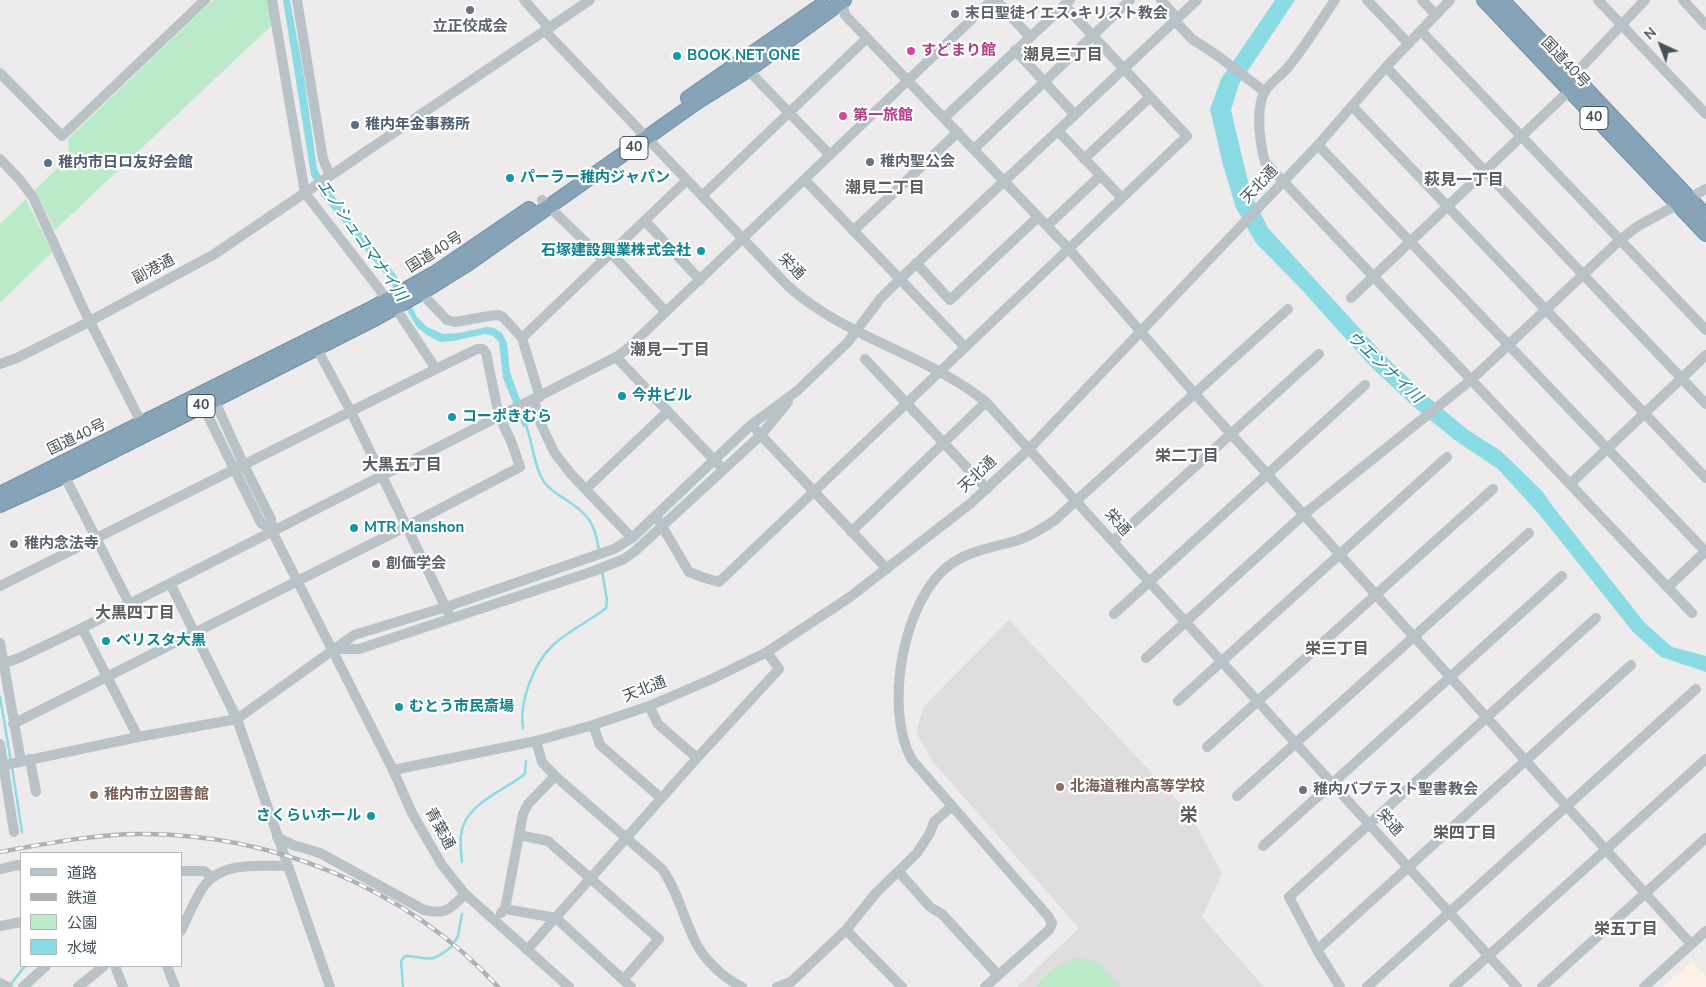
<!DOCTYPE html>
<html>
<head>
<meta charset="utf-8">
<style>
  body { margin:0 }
  #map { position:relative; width:1706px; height:987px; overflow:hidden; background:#eeebec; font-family:"Nunito Sans","Noto Sans JP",sans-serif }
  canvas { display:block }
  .legend { position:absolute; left:20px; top:852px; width:162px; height:115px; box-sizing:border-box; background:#fff; border:1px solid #b5b9bc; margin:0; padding:6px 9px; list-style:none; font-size:15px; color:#455157 }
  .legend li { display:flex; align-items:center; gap:10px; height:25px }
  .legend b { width:25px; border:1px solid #b5b9bc }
  .north { position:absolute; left:1636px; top:20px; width:50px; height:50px; -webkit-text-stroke:4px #fff; paint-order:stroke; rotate:317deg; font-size:14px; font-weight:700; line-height:20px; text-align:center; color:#455157 }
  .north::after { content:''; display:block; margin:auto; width:18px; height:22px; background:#455157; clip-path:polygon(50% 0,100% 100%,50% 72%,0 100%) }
</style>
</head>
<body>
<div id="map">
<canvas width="1706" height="987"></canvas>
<ul class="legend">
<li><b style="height:6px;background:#b8c2c7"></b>道路</li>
<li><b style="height:6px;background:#aeb2b6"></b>鉄道</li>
<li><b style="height:14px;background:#bbeac9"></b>公園</li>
<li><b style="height:14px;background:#8bdbe5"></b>水域</li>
</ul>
<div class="north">N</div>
</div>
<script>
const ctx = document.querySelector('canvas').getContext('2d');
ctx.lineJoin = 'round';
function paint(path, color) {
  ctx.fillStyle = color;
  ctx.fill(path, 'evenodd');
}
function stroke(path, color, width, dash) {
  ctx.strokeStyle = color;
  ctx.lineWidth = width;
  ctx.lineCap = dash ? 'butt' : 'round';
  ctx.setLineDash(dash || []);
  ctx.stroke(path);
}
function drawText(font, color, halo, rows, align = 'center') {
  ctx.font = font + ' "Nunito Sans","Noto Sans JP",sans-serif';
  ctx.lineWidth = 4.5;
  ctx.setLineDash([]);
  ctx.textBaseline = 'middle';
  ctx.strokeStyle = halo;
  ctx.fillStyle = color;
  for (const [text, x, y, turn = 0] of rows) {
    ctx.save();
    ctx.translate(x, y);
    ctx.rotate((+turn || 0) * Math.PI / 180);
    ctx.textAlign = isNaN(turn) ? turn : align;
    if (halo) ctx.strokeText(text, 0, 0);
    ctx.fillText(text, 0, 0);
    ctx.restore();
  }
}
const commercial = new Path2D(`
  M1693 961 1706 976V987H1663Z`);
const education = new Path2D(`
  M1009 620 1189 813 1222 873 1202 917 1264 987H1017L1079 928 932 761 916 732 924 706Z`);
const green = new Path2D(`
  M213 0H268L272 25 55 230 35 190 69 157 68 139Z
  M26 199 52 252 0 303V224Z
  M1077 958 1096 961 1121 987H1037C1045 970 1060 965 1077 958Z`);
const water = new Path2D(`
  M283 0H290L304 76 317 169 328 188 368 242 396 275 417 317 427 327 443 334 459 333 487 327 494 328 502 333 507 343 510 372 529 424 523 427 503 378 499 342 493 336 485 334 453 341 440 342 427 335 417 327 390 281 321 195 311 175Z
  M1275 0H1295L1239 84 1231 110 1251 194 1268 228 1382 353 1428 397 1468 430 1501 451 1543 492 1551 504 1644 622 1672 647 1706 656V672L1661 657 1633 632 1539 514 1498 469 1456 441 1413 406 1371 367 1302 290 1256 243 1236 208 1223 165 1210 109 1221 79Z`);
const stream = new Path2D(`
  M525 423C533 442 533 465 544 482 550 490 557 494 565 499 588 514 595 522 599 551
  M0 697 11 762
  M523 728C519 702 533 665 552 646 567 631 589 622 606 608L607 600 602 571
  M12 767 22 832
  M462 862C461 853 460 844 461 835 464 804 504 791 525 774L526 761
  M455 941 458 936 462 914
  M11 984 25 966
  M403 987 401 961 405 956C429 957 429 965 451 947`);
const minor = new Path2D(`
  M272 0 305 193 380 290 389 306
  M297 0 323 159 330 176
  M524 0 549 28
  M841 0 845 15 1068 248 1195 394 1691 944
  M996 0 1030 37
  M1161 0 1177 18
  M1335 0C1320 22 1306 45 1289 66 1282 75 1271 82 1265 91 1255 108 1260 144 1265 162L1692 613
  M1367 0 1409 44
  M1422 0 1436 15
  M1598 0 1706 114
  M1683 0 1706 25
  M1175 21 1192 39 1218 56 1265 92
  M545 31 788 286C847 339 925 353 986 402L1517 987
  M1421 31 1706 330
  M1015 50 1075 115
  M744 66 830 155
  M1386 67 1706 404
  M0 73 62 136 205 0
  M1352 106 1706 478
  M944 118 1070 0
  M1058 131 1122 198
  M1318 145 1706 552
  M974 149 1130 0
  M0 159 19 179 33 197 82 306 142 424
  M1084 159 1150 97
  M805 180 965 347
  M702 196 867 38
  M542 200 604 260
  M645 221 700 280
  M1047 226 1100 176
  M853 231 958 132
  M611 253 666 312
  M916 263 950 300 1038 217
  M421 293 447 320 455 322 489 316 498 315 503 317 522 338 540 397
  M1351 298 1569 91 1573 76 1645 0
  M395 307 436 369
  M522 338 687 180
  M314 343 350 410 448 612
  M616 357 719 465
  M865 359 987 489
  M0 364 17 358 77 328 213 255 590 0
  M211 393 243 463 271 519 272 531 393 770 412 813 442 865 465 894 569 987
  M200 400 261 523 272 531
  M534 400 541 424 554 452 571 474 632 538
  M757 431 887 569
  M62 471 129 603
  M1570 484 1706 355
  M586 489 668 411
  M656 516 689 572 702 577 719 582 1187 136 1064 5
  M851 532 986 402
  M1113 541 1319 354
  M170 583 237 719 330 987
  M0 586 436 369 477 349H483L486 353 499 416 511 441 520 467 407 526 13 724
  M1668 587 1706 551
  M1114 614 1365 385
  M82 628 138 737
  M0 643 21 761
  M333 649H359L594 571 624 559 634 552 761 435 788 402
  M1146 658 1303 515 1471 380 1620 240 1638 226 1706 189
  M0 665 21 657 82 628 616 357 626 350 992 0
  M1178 701 1447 457
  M649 706 658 724 697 758
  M593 725 600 745 661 798
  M536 741 542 762 555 776
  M0 744 14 832
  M1207 747 1493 489
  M30 759 36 792
  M0 766 138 737 237 719 354 635 446 607 614 549 632 538 751 425 797 391 848 342 880 299 900 279 1197 0
  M393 770 536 741 593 725 649 706 712 679 767 652 850 597 971 503 1029 449 1318 145 1386 67 1450 0
  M1237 796 1529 533
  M519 835 548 841 659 939 623 980
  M277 837 293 845 320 853 424 910C446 915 450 909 465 894
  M1263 846 1562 576
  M0 869 18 865 21 866
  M181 871H204L212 877
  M899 872 930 907 942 914 998 975
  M505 909 523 814 528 804 555 776 662 869C677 890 683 916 694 939 703 959 723 978 742 987
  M501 913 505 909 556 918 631 987
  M0 926 21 922
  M846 930 902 987
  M181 931C188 916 195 899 204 886 222 861 260 866 287 866
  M527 950 697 758 779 669 767 652
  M1317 950 1631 665
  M115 966 123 987
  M167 966 175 987
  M0 983 8 987
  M23 987 46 966
  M78 987 104 966
  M777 987 791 982 846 930 876 893 917 853 930 833 934 822 952 806
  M985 987 1049 930 1052 923 1048 916 912 760C883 709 903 594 954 562 971 551 989 548 1008 543 1026 539 1040 530 1055 520L1288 309
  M1340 987 1317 950 1289 897 1596 618
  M1367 987 1696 689
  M1454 987 1706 759
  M1542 987 1706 838
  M1644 987 1706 931`);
const highway = new Path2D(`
  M1484 0 1706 234
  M1502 0 1706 216
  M688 98 822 5
  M0 494 371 309 435 273 529 209
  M0 505 55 480 230 392 376 318 421 293 469 263 697 102 748 70 844 0`);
const rail = new Path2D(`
  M0 852C44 844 90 835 135 834 269 832 407 887 498 987`);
const markers = [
  [470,10,5,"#6b7280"],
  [955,14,5,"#6b7280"],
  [911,51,5,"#d1479c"],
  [677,56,5,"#0f9aa8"],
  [843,116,5,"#d1479c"],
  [355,125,5,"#5c6f8a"],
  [870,162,5,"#6b7280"],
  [48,163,5,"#5c6f8a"],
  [510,178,5,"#0f9aa8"],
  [701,251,5,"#0f9aa8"],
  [622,396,5,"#0f9aa8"],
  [452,417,5,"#0f9aa8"],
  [354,528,5,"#0f9aa8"],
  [14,544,5,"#6b7280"],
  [376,564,5,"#6b7280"],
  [106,641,5,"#0f9aa8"],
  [399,707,5,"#0f9aa8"],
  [1060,787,5,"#8d6e63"],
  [1303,790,5,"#6b7280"],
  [94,795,5,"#8d6e63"],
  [371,816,5,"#0f9aa8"]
];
const shields = [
  [1594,118,28],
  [634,148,28],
  [201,406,28]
];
const shieldNames = [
  ["40",1594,118],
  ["40",634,148],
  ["40",201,406]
];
const worshipNames = [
  ["末日聖徒イエス•キリスト教会",965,14],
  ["立正佼成会",470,27,"center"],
  ["稚内聖公会",880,162],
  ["稚内念法寺",24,544],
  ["創価学会",386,564],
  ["稚内バプテスト聖書教会",1313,790]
];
const hotelNames = [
  ["すどまり館",921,51],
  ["第一旅館",853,116]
];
const cultureNames = [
  ["BOOK NET ONE",687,56],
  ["パーラー稚内ジャパン",520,178],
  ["石塚建設興業株式会社",691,251,"right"],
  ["今井ビル",632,396],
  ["コーポきむら",462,417],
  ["MTR Manshon",364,528],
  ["ベリスタ大黒",116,641],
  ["むとう市民斎場",409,707],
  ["さくらいホール",361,816,"right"]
];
const streetNames = [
  ["国道40号",1565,63,47],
  ["天北通",1260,185,-46],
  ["国道40号",435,253,-32],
  ["栄通",791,267,45],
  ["副港通",154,270,-28],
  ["国道40号",77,438,-26],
  ["天北通",978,475,-43],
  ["栄通",1117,523,48],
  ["天北通",645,690,-21],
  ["栄通",1389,823,48],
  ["青葉通",439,829,61]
];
const serviceNames = [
  ["稚内年金事務所",365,125],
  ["稚内市日ロ友好会館",58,163]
];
const educationNames = [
  ["北海道稚内高等学校",1070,787],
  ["稚内市立図書館",104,795]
];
const neighbourhoodNames = [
  ["潮見三丁目",1063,56],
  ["萩見一丁目",1464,181],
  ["潮見二丁目",885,189],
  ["潮見一丁目",670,351],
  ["栄二丁目",1187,457],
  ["大黒五丁目",402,466],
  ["大黒四丁目",135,614],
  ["栄三丁目",1337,650],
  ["栄四丁目",1465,834],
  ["栄五丁目",1626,930]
];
const waterNames = [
  ["エノシュコマナイ川",361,241,55],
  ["ウエンナイ川",1384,368,43]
];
const quarterNames = [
  ["栄",1189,817]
];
paint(commercial, '#faf1e4');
paint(education, '#dfdddd');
paint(green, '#bbeac9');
paint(water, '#8bdbe5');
stroke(stream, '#8bdbe5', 2.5);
stroke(highway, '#718ea3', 16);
stroke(minor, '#b8c2c7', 10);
stroke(highway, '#86a3b8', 14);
stroke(rail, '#aeb2b6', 4.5);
stroke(rail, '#fff', 2.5, [8]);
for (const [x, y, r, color] of markers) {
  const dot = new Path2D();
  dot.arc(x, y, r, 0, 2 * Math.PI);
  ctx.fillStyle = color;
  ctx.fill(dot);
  stroke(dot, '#fff', 2);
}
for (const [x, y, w] of shields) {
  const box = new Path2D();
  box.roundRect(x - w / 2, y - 11.5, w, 23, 4);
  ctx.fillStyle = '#fff';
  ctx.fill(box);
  stroke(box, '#455157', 1);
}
drawText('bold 14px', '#455157', null, shieldNames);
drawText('bold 15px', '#5b616d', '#fff', worshipNames, 'left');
drawText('bold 15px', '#b23c85', '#fff', hotelNames, 'left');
drawText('bold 15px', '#0d838f', '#fff', cultureNames, 'left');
drawText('15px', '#455157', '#fff', streetNames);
drawText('bold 15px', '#4e5e75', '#fff', serviceNames, 'left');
drawText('bold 15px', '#785e54', '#fff', educationNames, 'left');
drawText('bold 16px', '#595d60', '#fff', neighbourhoodNames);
drawText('italic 16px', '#15808c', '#fff', waterNames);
drawText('bold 18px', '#595d60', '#fff', quarterNames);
</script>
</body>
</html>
